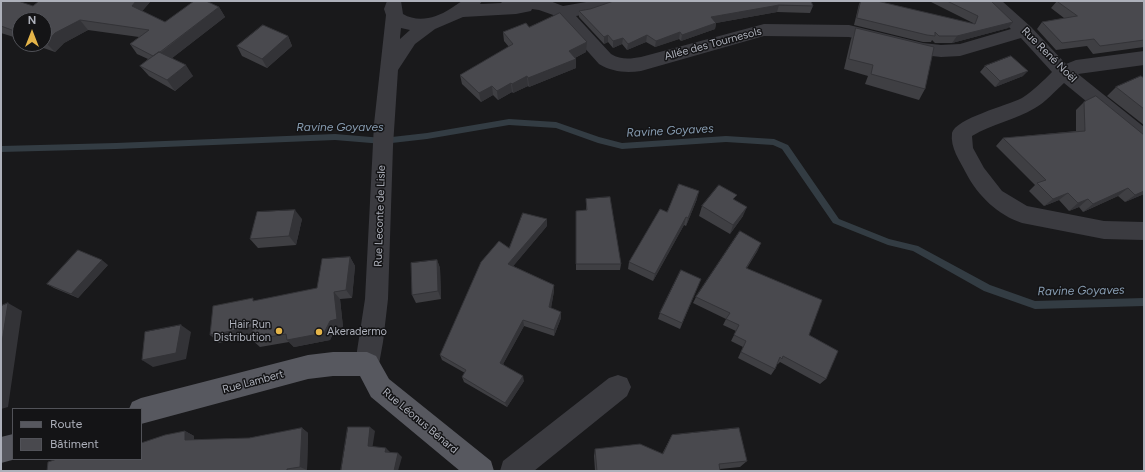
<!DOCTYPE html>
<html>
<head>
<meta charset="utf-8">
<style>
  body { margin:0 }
  #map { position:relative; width:1145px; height:472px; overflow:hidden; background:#19191b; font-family:Figtree,sans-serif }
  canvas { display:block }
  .frame { position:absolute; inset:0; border:2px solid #adb0ba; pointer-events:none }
  .legend { position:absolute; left:12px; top:408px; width:130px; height:52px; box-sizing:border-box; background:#141416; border:1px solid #515258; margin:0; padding:5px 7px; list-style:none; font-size:12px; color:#adb0ba }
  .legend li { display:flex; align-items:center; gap:8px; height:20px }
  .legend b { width:20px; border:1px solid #515258 }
  .north { position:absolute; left:12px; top:12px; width:40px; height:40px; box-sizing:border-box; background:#141416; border:1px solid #515258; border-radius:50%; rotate:0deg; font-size:11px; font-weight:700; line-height:16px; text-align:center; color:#adb0ba }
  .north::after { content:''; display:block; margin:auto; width:14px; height:18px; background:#e4b449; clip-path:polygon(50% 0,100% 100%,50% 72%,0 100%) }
</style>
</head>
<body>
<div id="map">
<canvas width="1145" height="472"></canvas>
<div class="frame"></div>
<ul class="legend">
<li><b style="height:5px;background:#57585f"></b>Route</li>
<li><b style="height:11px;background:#49494e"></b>Bâtiment</li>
</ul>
<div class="north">N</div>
</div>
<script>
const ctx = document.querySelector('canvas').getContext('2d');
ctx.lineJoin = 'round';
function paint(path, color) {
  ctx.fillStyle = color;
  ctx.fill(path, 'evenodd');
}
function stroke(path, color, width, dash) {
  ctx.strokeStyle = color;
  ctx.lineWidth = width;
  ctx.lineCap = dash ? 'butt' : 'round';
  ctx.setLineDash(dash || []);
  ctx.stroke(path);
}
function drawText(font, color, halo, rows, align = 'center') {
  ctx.font = font + ' Figtree,sans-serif';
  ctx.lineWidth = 3;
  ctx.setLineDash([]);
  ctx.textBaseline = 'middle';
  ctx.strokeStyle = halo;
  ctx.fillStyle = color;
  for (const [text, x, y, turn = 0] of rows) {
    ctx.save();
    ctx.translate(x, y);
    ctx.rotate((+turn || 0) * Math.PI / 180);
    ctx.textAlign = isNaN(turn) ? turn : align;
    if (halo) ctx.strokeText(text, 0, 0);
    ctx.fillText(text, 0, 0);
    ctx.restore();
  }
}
const stream = new Path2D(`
  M509 119 556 122 599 137 622 143 726 136 774 139 788 145 839 219 889 239 918 246 990 285 1035 301 1144 298V306L1035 309 984 291 913 251 888 245 833 223 782 149 773 145 726 142 622 149 598 143 556 128 509 125 427 139 383 144 335 140 116 149 1 152V146L116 143 335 134 383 138 427 133Z`);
const minor = new Path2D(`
  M387 1H401L403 14C418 23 436 18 450 9 454 7 459 2 463 1 468 0 476 1 482 1L480 4 502 3 500 1H550L563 6 592 1H619L616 5 589 14 576 16 611 54C621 60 630 59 641 57L764 24 849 25 923 43 941 45 960 44 1011 29 982 1H1002L1031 27 1066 64 1076 60 1144 51V65L1078 74 1144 127V146L1137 143 1064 83C1055 91 1046 102 1035 108 1015 120 992 124 972 136L973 148 984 168 1002 191 1027 206 1104 221 1144 222V240L1104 239 1022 223C998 215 978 196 966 173 960 161 950 148 952 133 955 119 1008 105 1022 98 1033 91 1043 81 1052 72L1021 38 960 56 941 57 923 55 849 37 764 36 641 71C626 73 612 72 599 64L556 16 539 10 532 9 531 11 516 14 463 17 435 29 415 44 398 70 393 146 388 299 383 342 379 364 376 372 367 376 358 372 355 364 365 299 374 124 386 15 384 9ZM401 28 410 30 400 39V37Z
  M618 375 627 378 631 387 627 396 534 471H500L503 461 609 378Z`);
const major = new Path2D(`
  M333 352H367L376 356 389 379 491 461 494 471H460L371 397 360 376H333L308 379 141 424V409H129L132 402 141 398 308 355Z
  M13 434V459H16L1 463V437Z`);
const wall = new Path2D(`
  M1 1 33 6 39 1H149L150 2 142 11 165 22 219 7 225 17 172 58 193 76 175 91 149 76 140 66 148 59 137 54 130 44 139 37 88 30 64 43 55 52 32 44H44V20H20V39L1 33Z
  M614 1 813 6 810 13 777 12 716 23 715 29 681 41 679 39 655 47 646 42 627 50 622 44 613 48 608 42 604 44 579 17V11L590 9Z
  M861 1H877L973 24V23L929 1H991L1013 22 1008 28 952 43H935L932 40 931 42H923L854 25 859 4Z
  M1057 1H1144V47L1093 54 1087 46 1056 50 1037 29 1042 22 1064 18 1051 8Z
  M529 27 587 42 586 52 575 58 576 68 529 87 528 86 513 93 512 92 498 100 493 95 481 102 462 84 460 75 509 47 504 41 503 32Z
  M856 28 925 89 919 100 865 84 868 76 844 69 851 39Z
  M288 36 292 46 267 68 242 56 237 46Z
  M985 66 1023 76 995 87 980 72Z
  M1144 78V125L1107 96 1116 87Z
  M1084 102 1144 135V194L1125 202 1118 196 1083 212 1079 207 1069 211 1059 200 1044 206 1029 191 1035 185 996 146 1003 138 1076 131V110Z
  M586 199 621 264 620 270H576V211L586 210Z
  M697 199 686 226 684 225 653 281 628 269 629 262 667 212Z
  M735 200 743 216 730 234 699 216 702 206Z
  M302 219 296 245 258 248 250 239Z
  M547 226 513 266 554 285V291L551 308 561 312V318L554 336 524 326 503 364 524 381 507 407 464 382 462 377 465 373 442 360 440 355 509 248Z
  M758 250 747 268 809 335 826 379 820 384 780 362 778 364H777L775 369 771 375 738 358 743 347 731 341 736 331 723 325 726 319 693 303 696 297Z
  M350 257 355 266 352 298 340 299 343 327 336 328 330 340 294 347 289 342 260 347 252 340V336L219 343 255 301 317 288Z
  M437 260 440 268 441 299 416 303 412 295Z
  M108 265 78 298 54 288 47 284Z
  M701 279 680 329 658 319 660 313Z
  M302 428 308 433 307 470 303 471H47L141 459 185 431 194 436V440L249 438Z
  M672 435 747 461 740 467 720 469V471H595L594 456 595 449 662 454Z`);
const shadedWall = new Path2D(`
  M136 1H149L150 2 139 15 132 6Z
  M779 5 777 12 710 24 711 17Z
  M219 7 225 17 162 66 155 57Z
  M80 20 88 30 64 43 55 52 46 43 55 33Z
  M1013 22 1008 28 952 43 957 36Z
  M716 23 715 29 681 41 682 35Z
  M680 32 679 39 655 47 656 41Z
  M608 35V42L604 44V37Z
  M647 35 646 42 627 50 628 44Z
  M288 36 292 46 267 68 262 59Z
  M623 38 622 44 613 48V41Z
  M587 42 586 52 569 61V51Z
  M576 59V68L529 87 528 78Z
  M186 65 193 76 175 91 167 80Z
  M1028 71 1023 76 995 87 1000 81Z
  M527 76 528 86 513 93 512 84Z
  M511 83 512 92 498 100 497 91Z
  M492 86 493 95 481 102 479 93Z
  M1128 188 1118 196 1083 212 1093 204Z
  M699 191 697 199 686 226 688 218Z
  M1144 191V194L1125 202 1135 195Z
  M1068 193 1059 200 1044 206 1053 199Z
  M1088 199 1079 207 1069 211 1078 203Z
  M747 207 743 216 730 234 733 225Z
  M295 210 302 219 296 245 289 236Z
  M686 217 684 225 653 281 655 274Z
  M547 219V226L510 270 508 264Z
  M761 243 758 250 742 274 746 268Z
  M350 257 355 266 352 298 346 290Z
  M102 260 108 265 78 298 71 294Z
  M437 260 440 268 441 299 438 291Z
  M554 285V291L550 313 549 307Z
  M334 292 340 299 343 327 336 328 330 340 294 347 287 340Z
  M8 303 22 311 8 407 1 409V349Z
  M561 312V318L554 336V330Z
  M523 320 524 326 501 368 500 363Z
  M181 325 191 332 186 359 153 367 142 360Z
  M252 327 261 334 219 343 210 335Z
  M523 376 524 381 507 407 505 403Z
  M370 427 375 431 372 450 368 446Z
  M302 428 308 433 307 470 300 467Z
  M185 431 194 436V444L185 440Z
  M386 448 390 452 389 456 385 452Z
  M398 453 402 457 398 471H394Z`);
const building = new Path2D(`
  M1 1H18L33 6 39 1H136L132 6 165 22 194 1H206L219 7 160 52H159L153 56 130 44 149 30 80 20 55 33 46 43 44 42V20H20V33L1 26Z
  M614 1H811L813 6 779 5 711 17 716 23 682 35 680 32 656 41 647 35 628 44 623 38 613 41 608 35 604 37 579 11 590 9Z
  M861 1H877L975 24 978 16 947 1H991L1013 22 957 36H939L935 32V36L927 35 857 18Z
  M1057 1H1144V40L1100 46 1094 39 1062 43 1042 22 1077 16Z
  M560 13 587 42 569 51 576 59 528 78 527 76 512 84 511 83 497 91 492 86 479 93 460 75 513 44 503 32 526 23 529 27Z
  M263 25 288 36 262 59 237 46Z
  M856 28 934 47 925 89 871 74 873 65 849 59Z
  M159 52 186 65 167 80 140 66Z
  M1011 56 1028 71 1000 81 985 66Z
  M1141 76 1144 78V109L1116 87Z
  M1096 96 1144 135V191L1135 195 1128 188 1093 204 1088 199 1078 203 1068 193 1053 199 1037 183 1046 180 1003 138 1085 131 1084 102Z
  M679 184 699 191 688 218 686 217 655 274 629 262 660 209 667 212Z
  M719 185 737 195 733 199 747 207 733 225 702 206Z
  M610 197 621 264H576V211L587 210 586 199Z
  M295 210 289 236 250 239 257 212Z
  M523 213 547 219 508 264 554 285 549 307 561 312 554 330 523 320 500 363 523 376 505 403 462 377 466 370 440 355 481 262 499 241 509 248Z
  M740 231 761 243 746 268 822 300 809 335 838 351 826 379 783 356 782 359 780 357 775 369 741 352 746 341 734 335 739 325 726 319 730 313 696 297Z
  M78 250 102 260 71 294 47 284Z
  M350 257 346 290 334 292 337 319 330 321 324 333 287 340 286 334 252 340V327L210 335 213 306 253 298V301L317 288 322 259Z
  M437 260 438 291 412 295 411 263Z
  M681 270 701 279 682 323 660 313Z
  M8 303 1 349V306Z
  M181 325 176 353 142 360 145 332Z
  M348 427H370L368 446 386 448 385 452 398 453 394 471H341Z
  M302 428 300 467 287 469V471H47L48 462 57 459H141V443L165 435 185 431V440L249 438Z
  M739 428 747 461 719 464 720 471H597L595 449 640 444 663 454 672 435Z`);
const markers = [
  [279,331,4,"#e4b449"],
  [319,332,4,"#e4b449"]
];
const streetNames = [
  ["Allée des Tournesols",713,44,-15],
  ["Rue René Noël",1049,55,45],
  ["Rue Leconte de Lisle",380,216,-88],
  ["Rue Lambert",253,382,-15],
  ["Rue Léonus Bénard",420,421,40]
];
const poiNames = [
  ["Hair Run",271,325],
  ["Distribution",271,338],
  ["Akeradermo",327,332,"left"]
];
const waterNames = [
  ["Ravine Goyaves",340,127],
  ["Ravine Goyaves",670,131,-3],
  ["Ravine Goyaves",1081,291,-1]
];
paint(stream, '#333c43');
paint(minor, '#3b3b40');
paint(major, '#57585f');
paint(wall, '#3f3f43');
paint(shadedWall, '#333337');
paint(building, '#49494e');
stroke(building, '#333337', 1);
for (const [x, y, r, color] of markers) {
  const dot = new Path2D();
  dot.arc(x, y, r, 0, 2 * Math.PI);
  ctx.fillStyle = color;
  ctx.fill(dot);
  stroke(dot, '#141416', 1.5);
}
drawText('11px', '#adb0ba', '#141416', streetNames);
drawText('11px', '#adb0ba', '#141416', poiNames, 'right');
drawText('italic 12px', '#879cb1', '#141416', waterNames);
</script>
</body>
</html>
